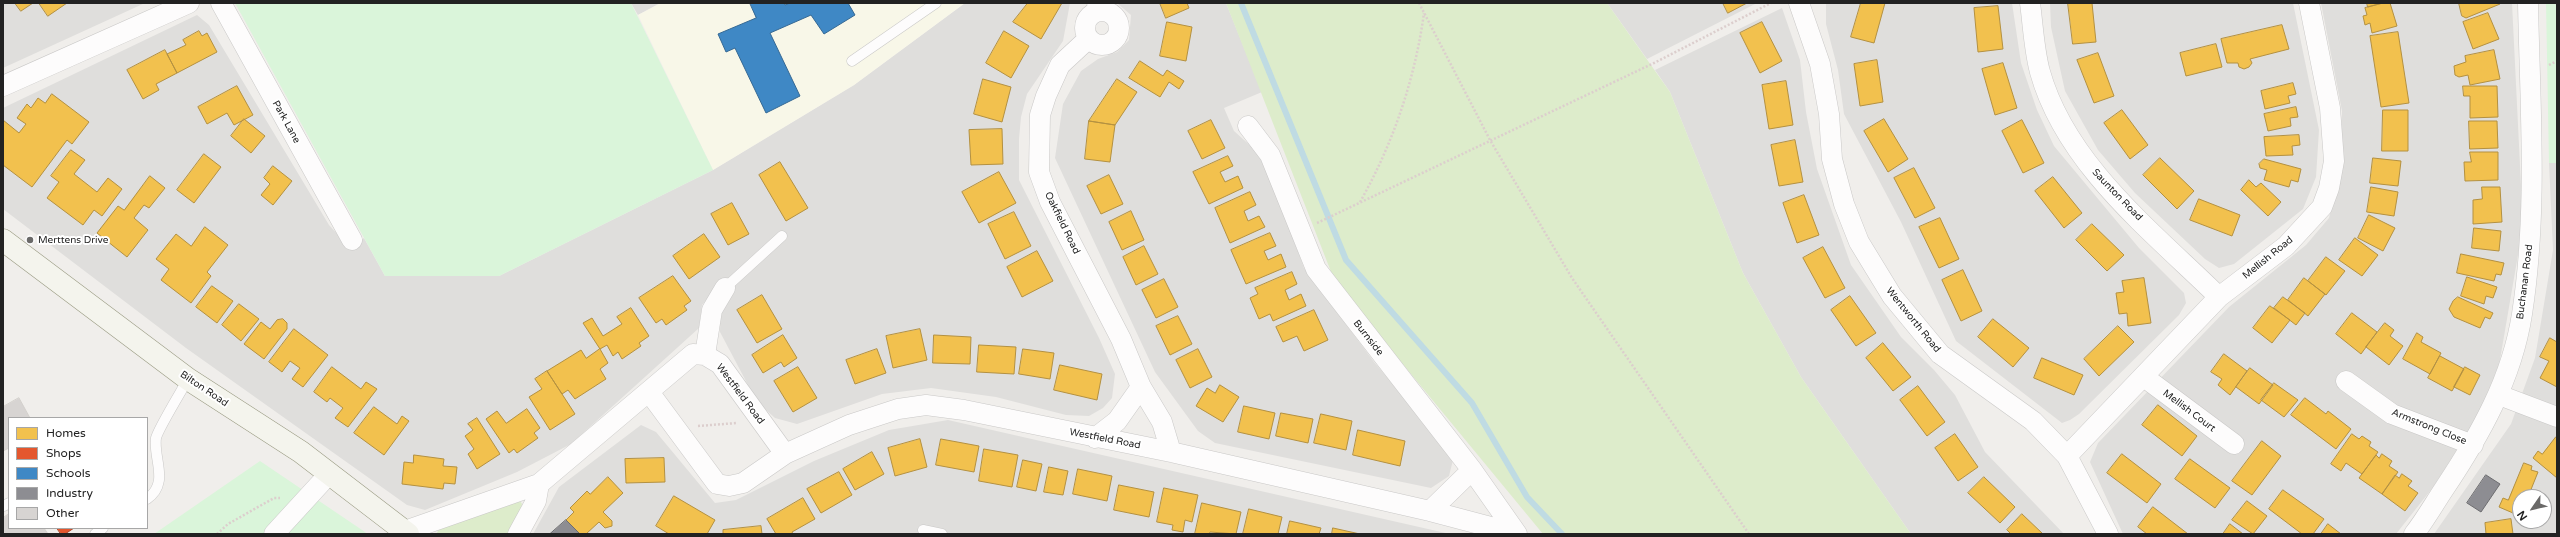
<!DOCTYPE html>
<html>
<head>
<meta charset="utf-8">
<style>
  body { margin:0 }
  #map { position:relative; width:2560px; height:537px; overflow:hidden; background:#f0eeeb; font-family:"Varela Round",sans-serif }
  canvas { display:block }
  .frame { position:absolute; inset:0; border:4px solid #222; pointer-events:none }
  .legend { position:absolute; left:8px; top:417px; width:140px; height:112px; box-sizing:border-box; background:#fff; border:1px solid #a7a7a7; margin:0; padding:5px 7px; list-style:none; font-size:12px; color:#222 }
  .legend li { display:flex; align-items:center; gap:8px; height:20px }
  .legend b { width:20px; border:1px solid #a7a7a7 }
  .north { position:absolute; left:2512px; top:489px; width:40px; height:40px; box-sizing:border-box; background:#fff; border:1px solid #a7a7a7; border-radius:50%; rotate:236deg; font-size:11px; font-weight:700; line-height:16px; text-align:center; color:#222 }
  .north::after { content:''; display:block; margin:auto; width:14px; height:18px; background:#6a6968; clip-path:polygon(50% 0,100% 100%,50% 72%,0 100%) }
</style>
</head>
<body>
<div id="map">
<canvas width="2560" height="537"></canvas>
<div class="frame"></div>
<ul class="legend">
<li><b style="height:11px;background:#f2c14e"></b>Homes</li>
<li><b style="height:11px;background:#e4572e"></b>Shops</li>
<li><b style="height:11px;background:#3f88c5"></b>Schools</li>
<li><b style="height:11px;background:#8d8d92"></b>Industry</li>
<li><b style="height:11px;background:#d7d4d2"></b>Other</li>
</ul>
<div class="north">N</div>
</div>
<script>
const ctx = document.querySelector('canvas').getContext('2d');
ctx.lineJoin = 'round';
function paint(path, color) {
  ctx.fillStyle = color;
  ctx.fill(path, 'evenodd');
}
function stroke(path, color, width, dash) {
  ctx.strokeStyle = color;
  ctx.lineWidth = width;
  ctx.lineCap = dash ? 'butt' : 'round';
  ctx.setLineDash(dash || []);
  ctx.stroke(path);
}
function drawText(font, color, halo, rows, align = 'center') {
  ctx.font = font + ' "Varela Round",sans-serif';
  ctx.lineWidth = 4;
  ctx.setLineDash([]);
  ctx.textBaseline = 'middle';
  ctx.strokeStyle = halo;
  ctx.fillStyle = color;
  for (const [text, x, y, turn = 0] of rows) {
    ctx.save();
    ctx.translate(x, y);
    ctx.rotate((+turn || 0) * Math.PI / 180);
    ctx.textAlign = isNaN(turn) ? turn : align;
    if (halo) ctx.strokeText(text, 0, 0);
    ctx.fillText(text, 0, 0);
    ctx.restore();
  }
}
const residential = new Path2D(`
  M3 3H145L3 68Z
  M631 3H660L638 15Z
  M965 3H1070L1063 41 1027 94 1021 117 1019 139V180L1099 338 1115 374 1112 398 1103 408 1089 416 1066 415 996 397 931 388 882 394 797 424 775 418 757 402 720 332 721 282 702 305 699 328 571 444 517 472 425 510 407 505 186 348 3 209V108L197 15 209 25 329 225 350 248 364 238 385 276H499L713 170 854 85Z
  M1117 3H1226L1262 92 1224 108 1234 131 1263 157 1304 268 1374 362 1454 456 1449 476 1431 488 1215 443 1198 431 1155 372 1055 158 1063 104 1081 71 1098 59 1117 52 1129 40 1131 15Z
  M1607 3H1757L1647 59Z
  M1826 3H2012L2021 63 2037 110 2054 146 2139 248 2184 293 2186 303 2179 315 2079 414 2070 420 2062 423 1956 341 1901 222 1844 114 1838 70 1826 24Z
  M2050 3H2293L2319 130 2316 177 2303 209 2234 264 2219 268 2205 259 2135 193 2098 150 2065 91 2051 27Z
  M2321 3H2512L2522 206 2519 249 2497 377 2478 416 2434 486 2396 534H2123L2090 462 2098 443 2229 307 2306 245 2329 218 2339 177 2342 111Z
  M1782 8 1800 60 1806 112 1817 169 1851 265 1901 337 1934 370 1955 395 1985 452 2064 534H1911L1801 377 1743 273 1670 92 1655 70Z
  M2549 163H2557V534H2434L2511 424 2535 358 2553 250ZM2520 497H2544V521H2520Z
  M948 420 1450 534H533L559 487 641 425 656 432 715 503 736 500 814 461 889 430Z`);
const education = new Path2D(`
  M661 3H965L854 85 713 170 638 15Z`);
const grass = new Path2D(`
  M1226 3H1607L1670 92 1743 273 1801 377 1911 534H1543L1335 282Z
  M518 498 522 504 520 521 513 534H436L440 528Z`);
const park = new Path2D(`
  M235 3H631L713 170 499 276H385Z
  M2546 3H2557V163H2549Z
  M260 461 365 532 367 534H154Z`);
const homes = new Path2D(`
  M15 3H33L21 11Z
  M39 3H67L48 16Z
  M1028 3H1062L1041 39 1013 22Z
  M1160 3H1187L1189 8 1166 18Z
  M1723 3H1747L1728 13Z
  M1861 3H1885L1874 43 1851 37Z
  M2068 3H2092L2096 42 2073 44Z
  M2367 3H2383L2368 7Z
  M2383 3H2390L2397 26 2372 33 2370 23 2365 25 2363 16 2367 15 2365 8Z
  M2459 3H2499L2500 4 2466 18 2462 16Z
  M1998 6 2003 49 1978 52 1974 8Z
  M2488 13 2499 39 2473 49 2463 22Z
  M1167 22 1192 27 1186 61 1160 56Z
  M1762 22 1782 61 1760 73 1740 33Z
  M2282 25 2289 49 2250 59 2252 63 2249 67 2244 69 2239 67 2238 63H2227L2221 39Z
  M199 31 202 36 207 33 217 52 177 73 167 54 186 45 183 40Z
  M1004 31 1029 46 1011 78 986 63Z
  M2398 32 2409 103 2381 107 2370 36Z
  M2216 44 2222 67 2186 76 2180 53Z
  M165 50 177 73 156 84 159 90 143 99 127 70Z
  M2494 50 2500 79 2470 85 2468 75 2459 77 2455 75 2454 66 2466 62 2465 56Z
  M2098 53 2114 96 2094 103 2077 60Z
  M1877 60 1883 102 1860 106 1854 64Z
  M1140 61 1163 76 1167 70 1184 81 1179 89 1169 82 1160 97 1129 78Z
  M2003 63 2017 108 1995 115 1982 69Z
  M983 79 1011 87 1002 122 974 114Z
  M1117 79 1137 92 1115 125 1089 121Z
  M1786 81 1793 125 1769 129 1762 85Z
  M2293 83 2296 94 2288 96 2290 103 2265 109 2261 91Z
  M237 86 253 115 234 125 227 113 207 124 198 107Z
  M2463 86H2497L2498 117 2470 118V96H2464Z
  M52 94 89 122 72 144 67 140 32 187 3 165V120L19 133 26 124 17 118 27 104 31 108 38 98 45 103Z
  M2296 107 2298 117 2290 118 2291 126 2268 131 2264 114Z
  M2122 110 2148 145 2130 159 2104 123Z
  M2383 110H2408V151H2382Z
  M244 119 265 136 251 153 231 136Z
  M1884 119 1908 159 1888 172 1864 131Z
  M1211 120 1225 148 1202 159 1188 131Z
  M2022 120 2044 163 2023 173 2002 131Z
  M1089 121 1115 125 1110 162 1085 159Z
  M2469 121H2497L2498 148 2470 149Z
  M1002 129 1003 164 971 165 969 130Z
  M2299 135 2300 145 2292 146 2293 155 2266 156 2264 137Z
  M1795 140 1803 182 1779 186 1771 145Z
  M71 150 85 160 74 174 97 192 108 178 122 189 102 216 94 210 83 225 47 198 59 182 51 176Z
  M2470 152H2498V180L2465 181 2464 162H2471Z
  M204 154 221 167 194 203 177 190Z
  M1228 156 1233 166 1220 172 1225 182 1238 176 1243 188 1209 204 1193 172Z
  M2160 158 2194 191 2177 209 2143 175Z
  M2373 158 2401 161 2398 186 2370 183Z
  M2264 159 2301 169 2298 182 2291 180 2289 187 2264 180 2267 170 2260 168 2259 164Z
  M780 162 808 208 786 221 759 175Z
  M273 166 292 181 273 205 261 195 270 184 264 178Z
  M1914 168 1935 208 1915 218 1894 178Z
  M999 172 1016 203 979 223 962 192Z
  M1109 175 1123 204 1101 214 1087 186Z
  M150 176 165 188 149 208 144 205 134 218 148 230 127 257 97 233 118 206 124 210Z
  M2053 177 2082 213 2064 228 2035 191Z
  M2249 180 2256 187 2261 183 2281 202 2268 216 2241 190Z
  M2371 187 2398 192 2394 216 2367 212Z
  M2482 187H2500L2502 222 2473 224V200L2482 199Z
  M1250 192 1256 205 1244 211 1248 221 1259 216 1265 227 1230 243 1215 208Z
  M1804 195 1819 235 1797 243 1783 203Z
  M2199 199 2240 215 2232 236 2190 220Z
  M732 203 749 234 728 245 711 214Z
  M1131 211 1144 240 1122 250 1109 222Z
  M1014 212 1031 246 1005 259 988 224Z
  M2369 215 2395 228 2383 251 2358 238Z
  M1940 218 1959 259 1939 268 1919 227Z
  M2092 224 2124 255 2107 271 2076 240Z
  M205 227 228 245 207 272 211 276 191 303 161 280 169 269 156 259 176 234 191 246Z
  M2474 228 2501 231 2499 251 2472 248Z
  M1270 233 1276 246 1264 251 1268 260 1281 254 1286 267 1246 284 1231 250Z
  M704 234 720 257 689 279 673 256Z
  M2355 238 2378 255 2362 276 2339 260Z
  M1144 246 1158 274 1136 285 1123 257Z
  M1823 247 1845 288 1825 298 1803 258Z
  M1037 251 1053 281 1022 297 1007 267Z
  M2461 254 2504 263 2501 275 2496 274 2494 281 2457 273Z
  M2326 257 2345 271 2326 295 2308 281Z
  M1963 270 1982 311 1961 321 1942 280Z
  M1292 272 1297 284 1285 290 1289 300 1301 294 1306 306 1273 321 1270 314 1259 319 1250 298 1258 294 1255 288Z
  M673 276 691 301 684 306 687 310 666 325 662 319 656 323 639 298Z
  M2467 277 2497 287 2493 298 2486 296 2484 304 2461 296Z
  M2144 278 2151 323 2128 326 2127 313 2119 314 2116 293 2124 292 2122 281Z
  M2304 278 2325 294 2308 316 2288 300Z
  M1164 279 1178 307 1156 318 1142 290Z
  M212 286 233 301 217 323 196 307Z
  M762 295 782 329 757 343 737 310Z
  M1850 296 1876 333 1856 346 1831 310Z
  M2283 297 2305 313 2296 325 2274 308Z
  M2458 297 2493 313 2490 319 2485 317 2480 328 2454 317 2449 309 2453 301Z
  M239 304 259 319 241 341 222 325Z
  M2270 306 2290 320 2272 343 2253 328Z
  M631 308 649 336 639 343 641 346 622 359 618 352 613 356 607 345 600 349 583 323 592 318 603 336 622 324 617 317Z
  M1314 310 1328 340 1304 351 1297 336 1283 342 1276 327Z
  M2352 313 2377 332 2361 354 2336 334Z
  M1178 316 1192 344 1170 355 1156 326Z
  M283 319 287 323V329L264 359 244 344 261 322 270 329 277 320Z
  M1993 319 2029 348 2013 367 1978 337Z
  M2385 323 2394 330 2390 336 2403 346 2389 365 2366 347Z
  M2118 326 2134 342 2099 376 2084 359Z
  M294 329 328 355 303 387 292 379 300 368 290 361 282 372 269 362Z
  M920 329 927 360 893 368 886 336Z
  M2417 333 2423 337 2421 342 2441 353 2430 374 2403 359Z
  M783 335 797 358 784 367 781 362 763 373 752 355Z
  M934 335 971 337 970 364 933 363Z
  M2550 338 2557 342V387L2540 378 2549 361 2540 357Z
  M1883 343 1911 377 1893 391 1866 358Z
  M979 345 1016 347 1014 374 977 372Z
  M600 349 608 363 600 369 606 379 575 399 568 390 562 394 547 371 581 350 586 358Z
  M877 349 886 373 855 384 846 360Z
  M1023 349 1054 353 1050 379 1019 374Z
  M1198 349 1212 377 1190 388 1176 360Z
  M2224 354 2247 371 2230 395 2218 385 2222 379 2211 372Z
  M2440 356 2464 369 2452 391 2428 378Z
  M2042 358 2083 375 2074 395 2034 378Z
  M1060 365 1102 374 1097 400 1054 390Z
  M332 367 361 389 366 382 377 389 348 427 335 418 343 408 330 398 327 402 314 392Z
  M798 367 817 398 793 412 774 381Z
  M2465 367 2480 375 2470 395 2454 387Z
  M2250 368 2273 385 2259 404 2236 387Z
  M547 371 575 414 550 430 529 397 542 389 535 379Z
  M2274 383 2298 400 2284 417 2261 400Z
  M1220 385 1239 397 1223 422 1196 406 1207 388 1215 393Z
  M1918 386 1945 422 1927 436 1900 400Z
  M2305 398 2326 414 2328 411 2351 429 2336 449 2291 415Z
  M2158 405 2197 436 2182 456 2142 425Z
  M1244 406 1275 413 1269 439 1238 432Z
  M374 407 397 424 402 416 409 421 384 455 354 433Z
  M527 409 540 428 534 433 538 438 517 453 514 449 509 453 486 419 497 411 506 423Z
  M1281 413 1313 419 1308 443 1276 436Z
  M1321 414 1352 421 1346 450 1314 443Z
  M477 418 500 454 477 469 468 454 474 449 465 436 473 430 468 424Z
  M1358 430 1405 441 1400 466 1353 455Z
  M1955 434 1978 467 1958 481 1935 448Z
  M2352 434 2359 439 2362 436 2371 442 2369 446 2378 452 2362 474 2346 463 2341 471 2331 464Z
  M2556 437H2557V478L2533 458 2538 451 2542 454Z
  M920 439 927 467 895 476 888 448Z
  M941 439 979 446 974 472 936 465Z
  M2262 441 2281 456 2252 495 2232 481Z
  M984 449 1018 455 1012 487 979 481Z
  M872 452 884 474 855 490 843 469Z
  M2122 454 2161 484 2147 503 2107 473Z
  M2382 454 2392 461 2389 466 2398 472 2382 494 2359 478 2376 455 2379 458Z
  M414 455 444 459 443 466 457 467 455 484 444 483 443 489 402 484 404 462 413 463Z
  M664 458 665 482 626 483 625 459Z
  M2190 459 2230 488 2215 508 2175 479Z
  M1023 460 1042 464 1036 491 1017 487Z
  M2524 463 2532 466 2531 470 2538 472 2528 497H2520V516L2499 507 2503 498 2508 500Z
  M1049 467 1068 471 1063 495 1044 492Z
  M1078 469 1112 476 1107 501 1073 494Z
  M839 472 852 495 821 513 807 489Z
  M2402 474 2412 481 2408 486 2418 493 2405 511 2382 494 2395 475 2399 478Z
  M608 477 623 493 603 512 612 521V526L605 528 599 522 586 534H580L566 520 574 512 570 508 587 491 590 494Z
  M1984 477 2015 507 2000 523 1968 493Z
  M1119 485 1154 492 1149 517 1114 510Z
  M1164 488 1198 495 1192 522 1185 520 1183 532 1172 530 1173 525 1157 522Z
  M2283 490 2324 519 2313 534H2302L2269 509Z
  M674 496 715 520 707 534H669L656 526Z
  M803 498 815 519 792 532 793 534H776L767 519Z
  M2247 501 2267 516 2253 534 2232 520Z
  M1202 503 1241 512 1236 534 1210 532 1209 534H1195Z
  M2153 507 2188 534H2147L2138 527Z
  M1249 509 1282 517 1278 534H1243Z
  M2022 514 2043 534H2011L2007 530Z
  M2511 519 2513 534H2486L2485 523Z
  M1290 521 1321 528 1319 534H1287Z
  M2230 524 2243 534H2223Z
  M2328 524 2341 534H2321Z
  M761 526 762 534H723V530Z
  M1333 528 1360 534H1332Z`);
const shops = new Path2D(`
  M57 528H74L65 534H61Z`);
const schools = new Path2D(`
  M750 3H784L785 5 790 3H848L855 15 824 34 811 15 770 33 800 96 766 113 735 48 726 52 718 34 756 18Z`);
const industry = new Path2D(`
  M2486 475 2500 484 2481 512 2467 503Z
  M566 520 580 534H550Z`);
const stream = new Path2D(`
  M1241 3 1346 260 1472 403 1527 497 1562 534`);
const building = new Path2D(`
  M19 398 30 418H9V448L3 451V407Z
  M9 514V528H44L48 534H3V518Z`);
const path = new Path2D(`
  M1419 3 1490 140 1572 278 1749 534
  M2557 3V5
  M2549 65 2557 61
  M1360 202C1393 144 1415 79 1424 13
  M1317 223 1654 63 1771 3
  M698 426 737 423
  M217 534 228 524 274 498H280`);
const service = new Path2D(`
  M1092 3 1095 12
  M852 61 936 3
  M725 288 782 236
  M147 499C170 483 153 459 156 438 158 429 182 390 188 379
  M4 506 9 503
  M923 530 942 534
  M95 534 103 528`);
const minor = new Path2D(`
  M221 3 352 240
  M1799 3 1820 64 1829 114 1832 159 1844 204 1859 242 1892 296 1940 354 2033 421 2067 456 2108 534
  M2030 3C2033 25 2034 50 2040 72 2066 165 2153 232 2219 297
  M1085 28a17 17 0 1 1 34 0a17 17 0 1 1-34 0Z
  M1088 39 1060 65 1046 96 1040 115 1039 172 1050 202 1121 339 1141 387 1162 422 1171 452
  M3 86 189 3
  M1248 126 1270 155 1316 269 1472 470 1517 534
  M705 355 712 310 725 288
  M2144 377 2234 444
  M2346 381 2392 414 2473 445
  M649 392 717 484 729 486 743 483 785 454 849 425 898 409 926 405 964 410 1171 452 1430 511 1517 534
  M2499 395 2557 417
  M1095 438 1117 421 1141 387
  M2067 456 2219 297 2286 246 2322 207 2329 188 2334 161 2330 108 2309 3
  M1430 511 1472 470
  M405 531 539 484 693 354 705 355 720 364 785 454
  M274 534 329 474
  M518 534 536 501 539 484
  M2414 534C2425 520 2434 504 2444 489 2480 435 2512 379 2522 314 2538 211 2530 107 2528 3`);
const secondary = new Path2D(`
  M3 240 188 379 301 452 408 534`);
const markers = [
  [30,240,4,"#6a6968"]
];
const streetNames = [
  ["Park Lane",286,122,61],
  ["Saunton Road",2117,195,46],
  ["Oakfield Road",1062,223,64],
  ["Mellish Road",2268,258,-39],
  ["Buchanan Road",2525,282,-83],
  ["Wentworth Road",1913,320,51],
  ["Burnside",1368,338,52],
  ["Bilton Road",204,389,34],
  ["Westfield Road",740,394,53],
  ["Mellish Court",2189,411,37],
  ["Armstrong Close",2429,427,22],
  ["Westfield Road",1105,439,11]
];
const poiNames = [
  ["Merttens Drive",38,240]
];
paint(residential, '#dfdedc');
paint(education, '#f8f7e8');
paint(grass, '#ddeccb');
paint(park, '#daf5da');
paint(homes, '#f2c14e');
stroke(homes, '#b49141', 1);
paint(shops, '#e4572e');
stroke(shops, '#aa472a', 1);
paint(schools, '#3f88c5');
stroke(schools, '#366994', 1);
paint(industry, '#8d8d92');
stroke(industry, '#6d6d70', 1);
stroke(stream, '#bfdbe3', 6);
paint(building, '#d7d4d2');
stroke(building, '#d3d0cc', 1);
stroke(service, '#c9c8c7', 11);
stroke(minor, '#c9c8c7', 21);
stroke(secondary, '#999a82', 23);
stroke(path, '#dccecd', 2.5, [2, 2]);
stroke(service, '#fdfcfc', 10);
stroke(minor, '#fdfcfc', 20);
stroke(secondary, '#f4f4ed', 22);
for (const [x, y, r, color] of markers) {
  const dot = new Path2D();
  dot.arc(x, y, r, 0, 2 * Math.PI);
  ctx.fillStyle = color;
  ctx.fill(dot);
  stroke(dot, '#fff', 1.5);
}
drawText('10px', '#222', '#fff', streetNames);
drawText('10px', '#222', '#fff', poiNames, 'left');
</script>
</body>
</html>
